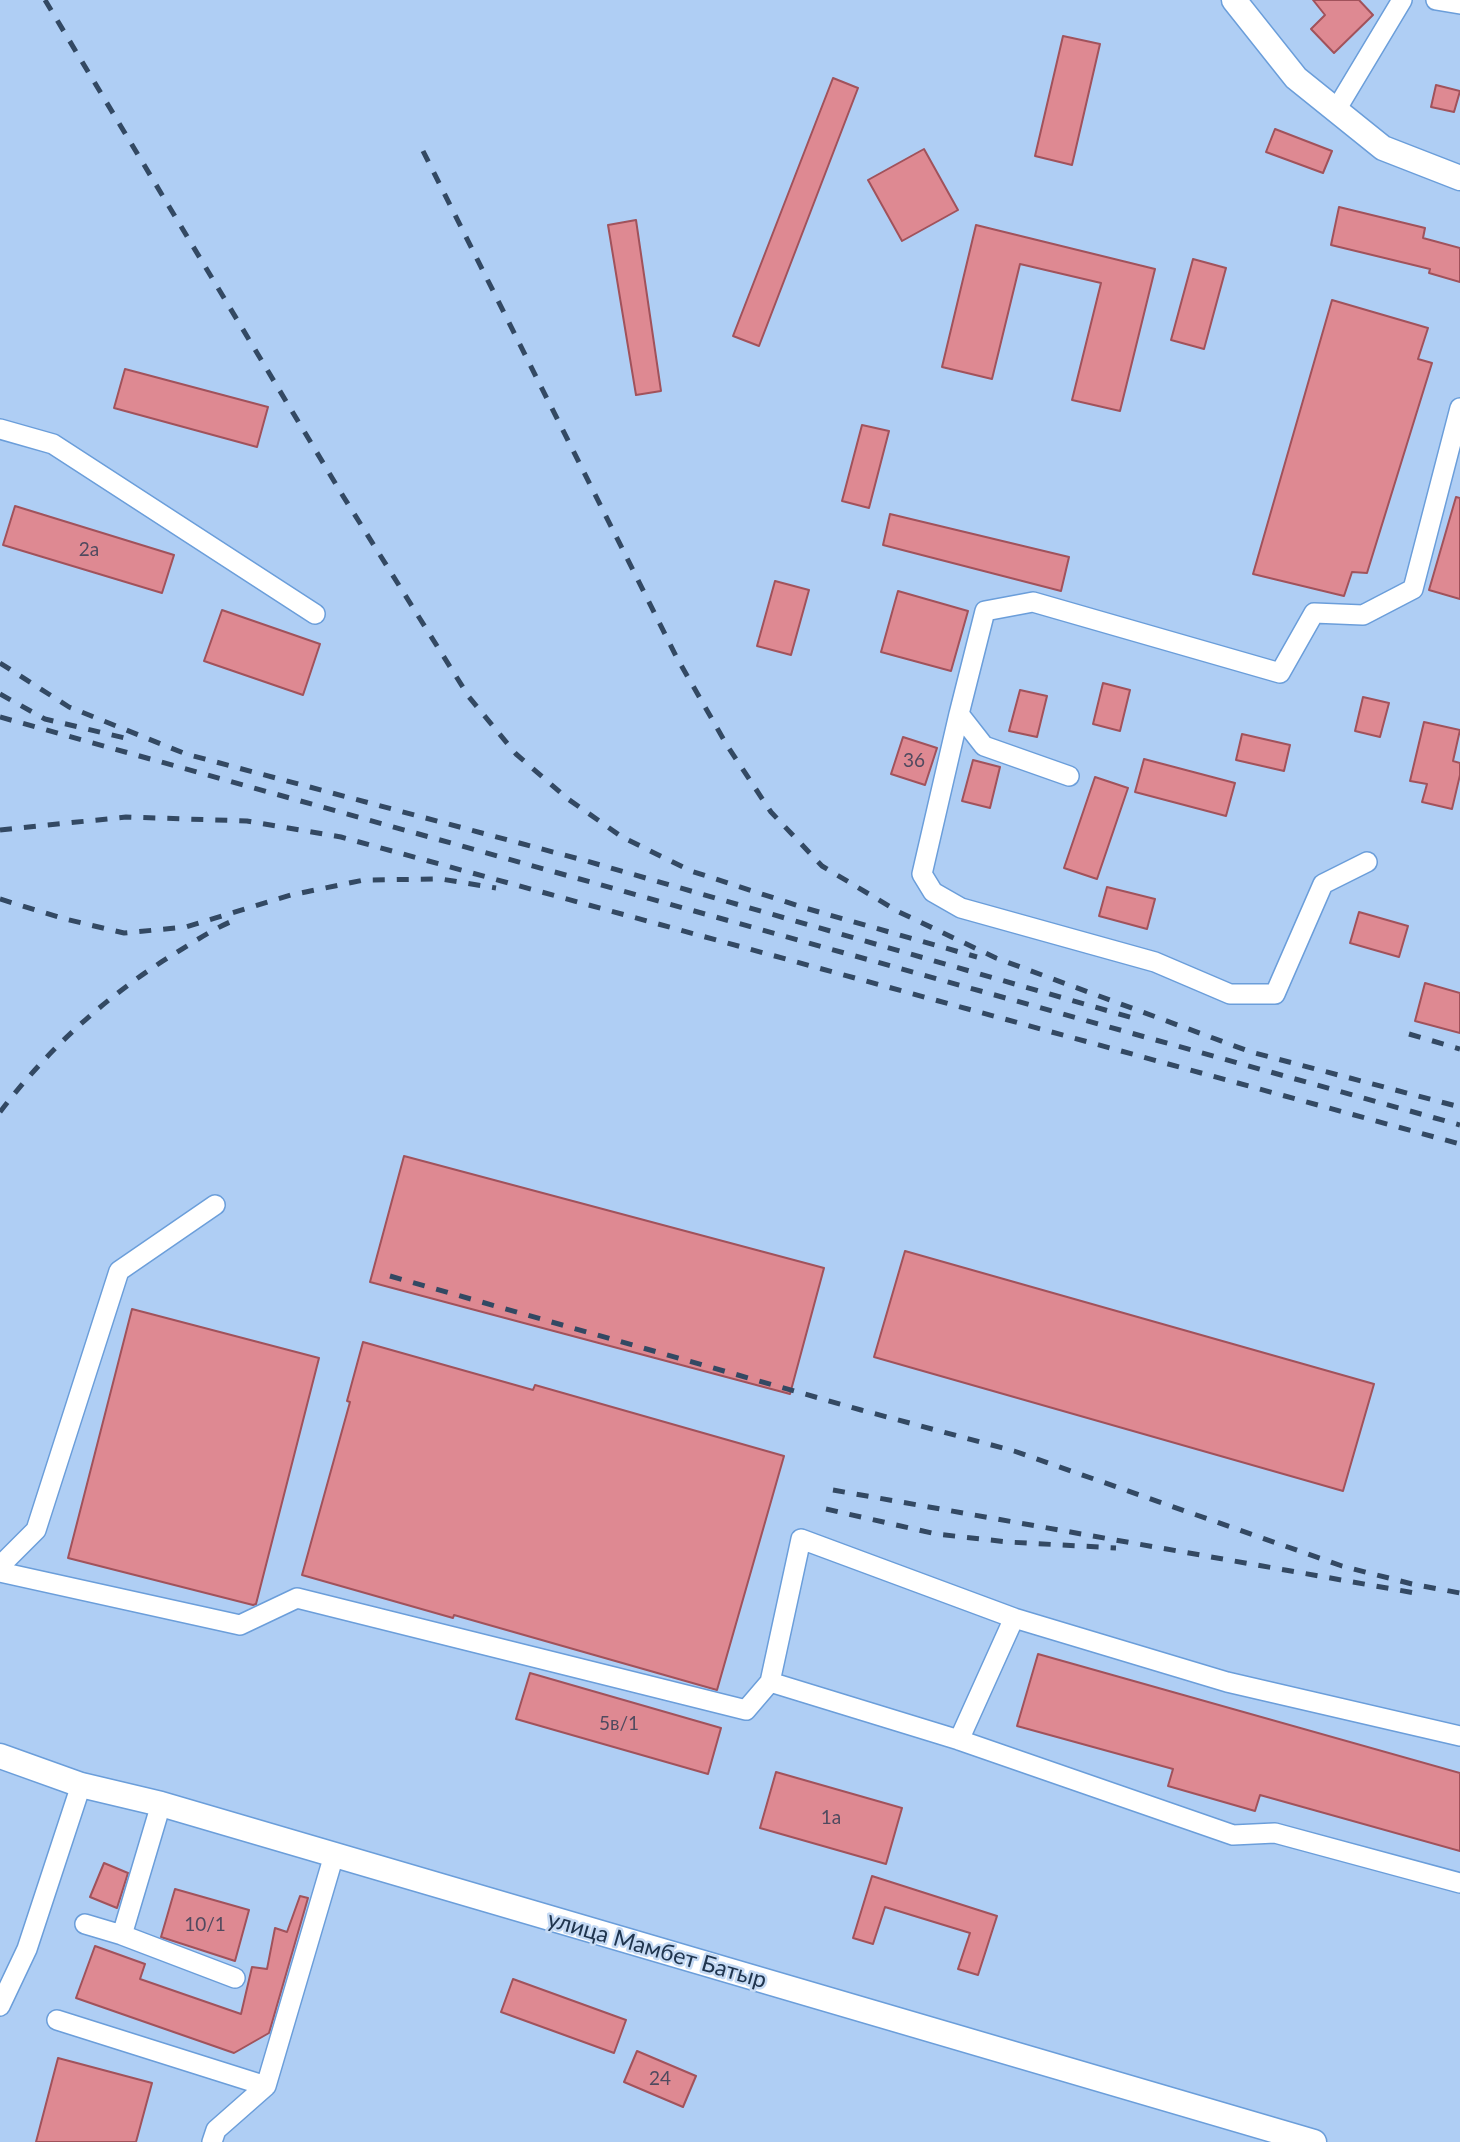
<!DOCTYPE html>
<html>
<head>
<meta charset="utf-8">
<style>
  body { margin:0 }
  canvas { display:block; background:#afcef4 }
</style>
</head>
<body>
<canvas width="1460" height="2142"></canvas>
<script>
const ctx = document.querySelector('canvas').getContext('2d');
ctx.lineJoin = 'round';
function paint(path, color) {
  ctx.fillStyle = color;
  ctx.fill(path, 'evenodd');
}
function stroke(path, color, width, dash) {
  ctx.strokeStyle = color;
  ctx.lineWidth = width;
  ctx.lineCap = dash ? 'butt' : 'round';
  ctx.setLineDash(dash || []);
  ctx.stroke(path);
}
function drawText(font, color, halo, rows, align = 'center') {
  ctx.font = font + ' Lato,sans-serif';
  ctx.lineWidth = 5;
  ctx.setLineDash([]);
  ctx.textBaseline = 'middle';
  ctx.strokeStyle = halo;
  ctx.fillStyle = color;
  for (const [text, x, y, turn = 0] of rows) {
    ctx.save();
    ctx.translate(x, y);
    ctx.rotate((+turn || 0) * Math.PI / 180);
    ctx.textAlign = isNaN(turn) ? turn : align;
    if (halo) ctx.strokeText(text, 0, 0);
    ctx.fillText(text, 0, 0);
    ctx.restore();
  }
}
const building = new Path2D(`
  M1313 0H1359L1373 15 1334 53 1311 29 1325 15Z
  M1063 36 1100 44 1072 165 1035 156Z
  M833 78 858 88 759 346 733 336Z
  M1436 85 1460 91 1454 112 1431 107Z
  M1275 129 1332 151 1323 173 1266 152Z
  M924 149 958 210 902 241 868 180Z
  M1339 207 1425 228 1423 238 1460 248V282L1429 273 1430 269 1331 245Z
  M636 220 661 391 636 395 608 225Z
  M976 225 1155 269 1120 411 1072 400 1101 283 1020 264 992 379 942 367Z
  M1193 259 1226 268 1204 349 1171 340Z
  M1332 300 1428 328 1418 359 1432 363 1367 573 1352 572 1344 596 1253 574Z
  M125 369 268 407 257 447 114 408Z
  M862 425 889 431 869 508 842 501Z
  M1456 497 1460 498V599L1429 590Z
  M15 506 174 555 162 593 3 545Z
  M890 514 1069 557 1061 591 883 545Z
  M775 581 809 590 791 655 757 646Z
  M898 591 968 611 951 671 881 652Z
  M222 610 320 644 303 695 204 661Z
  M1103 683 1130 690 1120 731 1093 724Z
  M1020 690 1047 696 1037 737 1009 731Z
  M1363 697 1389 703 1380 737 1355 731Z
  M1424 722 1460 730 1453 761 1460 763V775L1452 809 1422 802 1427 784 1410 781Z
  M1242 734 1290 745 1284 771 1236 760Z
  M903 737 937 748 925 785 891 774Z
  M1144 759 1235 783 1226 816 1135 792Z
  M973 760 1000 767 990 808 962 801Z
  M1095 777 1128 788 1097 879 1064 868Z
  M1107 887 1155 899 1147 929 1099 916Z
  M1359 912 1408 926 1399 957 1350 943Z
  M1425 983 1460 993V1033L1415 1021Z
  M404 1156 824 1268 790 1394 370 1282Z
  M905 1251 1374 1384 1343 1491 874 1357Z
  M132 1309 319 1358 256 1604 253 1605 68 1558Z
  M363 1342 533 1390 535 1385 784 1456 717 1690 454 1615 453 1618 302 1575 350 1402 347 1401Z
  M1038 1654 1460 1773V1851L1260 1795 1255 1811 1168 1786 1173 1769 1017 1726Z
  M530 1673 721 1728 708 1774 516 1719Z
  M776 1772 902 1808 886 1864 760 1828Z
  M104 1863 128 1873 117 1908 90 1897Z
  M872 1876 997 1916 978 1975 958 1969 970 1933 885 1907 873 1944 853 1938Z
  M175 1889 249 1910 235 1961 161 1937Z
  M300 1896 308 1898 269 2033 234 2053 76 1998 95 1946 145 1964 140 1979 241 2014 252 1967 267 1969 275 1928 287 1932Z
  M513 1979 626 2020 614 2053 501 2012Z
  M637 2051 696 2076 683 2107 624 2082Z
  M58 2058 152 2083 136 2142H36Z`);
const minor = new Path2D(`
  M1436 0 1460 4
  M1336 110 1402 0
  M0 429 53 444 315 614
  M959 714 922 874 933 892 961 908 1155 962 1230 994H1275L1323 884 1367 862
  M1069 776 984 746 959 714 985 611 1033 602 1280 673 1314 613 1363 615 1413 589 1460 408
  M0 1566 36 1530 119 1271 215 1205
  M0 1572 240 1625 297 1598 746 1710 770 1682 801 1539 1014 1618
  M770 1682 959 1740 1233 1835 1275 1833 1460 1883
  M959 1740 1014 1618 1227 1682 1460 1736
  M161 1804 122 1935 235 1978
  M85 1924 122 1935
  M0 2006 27 1949 81 1785
  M57 2020 266 2086
  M212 2142 216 2130 266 2086 334 1855`);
const major = new Path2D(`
  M1234 0 1296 78 1383 148 1460 178
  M0 1756 81 1785 161 1804 1314 2142`);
const rail = new Path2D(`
  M45 0 343 496 469 697 516 754 568 799 622 837 691 871 805 908 977 957
  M423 151 677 658 728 747 771 812 822 866 899 912 996 958 1251 1052 1460 1107
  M0 663 69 707 186 754 583 860 1133 1018
  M0 694 45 719 129 739
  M0 717 1460 1125
  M0 830 126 817 247 821 341 837 1460 1144
  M0 899 65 919 124 933 186 927 291 895 364 880 441 879 496 888
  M1409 1034 1460 1049
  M0 1112C48 1049 106 996 174 954 192 943 210 931 230 922
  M390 1276 861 1410 1014 1451 1342 1566 1412 1584 1460 1593
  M833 1490 1415 1593
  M826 1509 936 1534 1008 1542 1116 1548`);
const numberNames = [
  ["2а",89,550],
  ["36",914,761],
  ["5в/1",619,1724],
  ["1а",831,1818],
  ["10/1",205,1925],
  ["24",660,2079]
];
const streetNames = [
  ["улица Мамбет Батыр",657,1950,16]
];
paint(building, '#de8992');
stroke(building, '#a1525b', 2);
stroke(minor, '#6b9eda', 22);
stroke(major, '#6b9eda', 27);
stroke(minor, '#fff', 19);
stroke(major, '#fff', 24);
stroke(rail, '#334963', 5, [12, 12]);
drawText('19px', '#504a5f', null, numberNames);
drawText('23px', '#20354e', '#c5daf4', streetNames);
</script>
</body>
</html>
